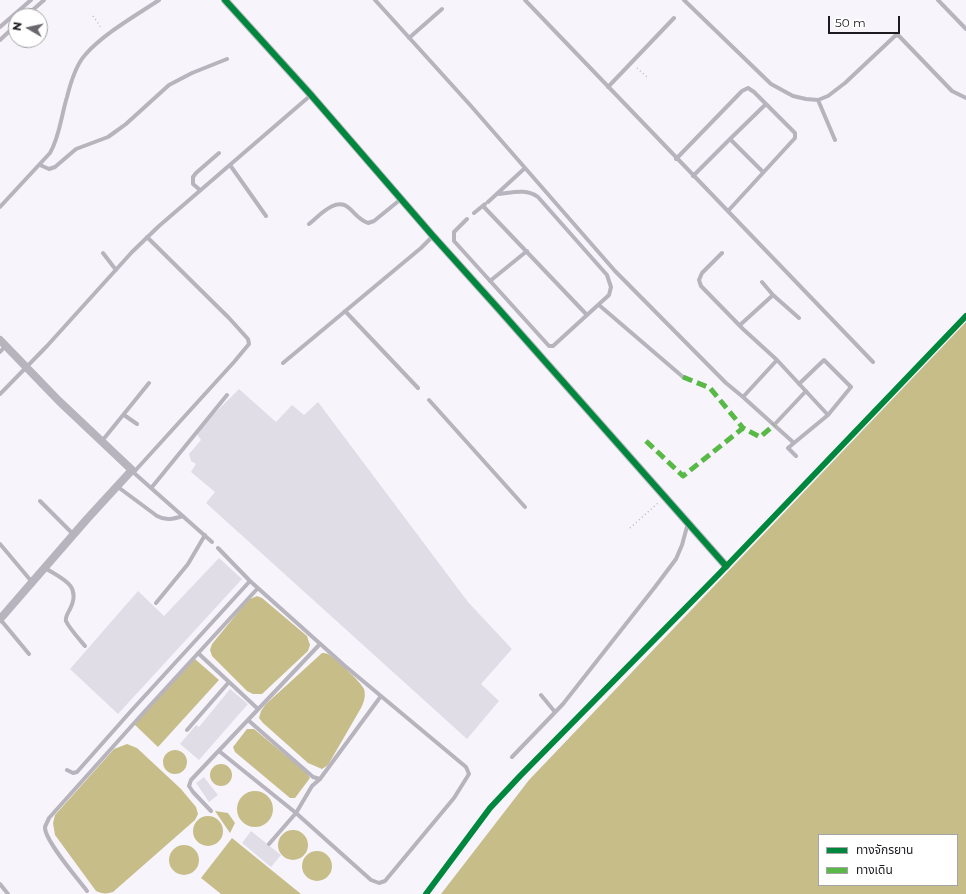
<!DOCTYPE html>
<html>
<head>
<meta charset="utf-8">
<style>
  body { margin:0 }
  #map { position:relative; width:966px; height:894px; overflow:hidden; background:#f7f5fb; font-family:Montserrat,"Noto Sans Thai",sans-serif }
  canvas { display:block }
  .legend { position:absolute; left:818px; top:834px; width:140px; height:52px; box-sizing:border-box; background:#fff; border:1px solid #a4a4a6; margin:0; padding:5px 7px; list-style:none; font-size:12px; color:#1c1b20 }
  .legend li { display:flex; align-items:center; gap:8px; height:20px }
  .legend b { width:20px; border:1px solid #a4a4a6 }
  .north { position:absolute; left:8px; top:8px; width:40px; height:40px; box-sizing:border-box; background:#fff; border:1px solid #a4a4a6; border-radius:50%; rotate:279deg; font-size:11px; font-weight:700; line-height:16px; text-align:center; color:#1c1b20 }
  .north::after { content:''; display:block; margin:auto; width:14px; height:18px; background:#69676d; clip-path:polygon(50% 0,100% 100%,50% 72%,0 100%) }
  .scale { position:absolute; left:828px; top:16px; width:72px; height:18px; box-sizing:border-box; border:2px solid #1c1b20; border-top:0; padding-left:5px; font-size:12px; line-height:14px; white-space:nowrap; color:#1c1b20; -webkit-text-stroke:3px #fff; paint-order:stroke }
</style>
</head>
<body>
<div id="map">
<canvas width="966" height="894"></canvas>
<ul class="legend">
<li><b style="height:5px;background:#00873e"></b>ทางจักรยาน</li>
<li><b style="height:5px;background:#58b947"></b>ทางเดิน</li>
</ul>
<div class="north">N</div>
<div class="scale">50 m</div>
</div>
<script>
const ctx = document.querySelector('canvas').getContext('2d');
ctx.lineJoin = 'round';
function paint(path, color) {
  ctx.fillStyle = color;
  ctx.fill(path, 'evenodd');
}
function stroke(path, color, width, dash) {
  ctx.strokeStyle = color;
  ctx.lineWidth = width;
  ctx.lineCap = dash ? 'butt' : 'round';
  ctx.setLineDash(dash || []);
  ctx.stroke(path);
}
const water = new Path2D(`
  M966 322V894H441L529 780ZM819 835H957V885H819Z
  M257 596 262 598 307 636 310 645 308 651 262 694H253L247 691 212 656 210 650 212 644 248 600Z
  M322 653C324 653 326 653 328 654 334 657 362 683 364 689 366 696 364 702 361 708L328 765 322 769 308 763 263 723 259 718 261 711 266 704Z
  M195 659 219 680 158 747 134 724Z
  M247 729H254L307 773 310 778 295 798H290L235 752 233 747Z
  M127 744 137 748 181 789 196 807 198 814 195 820 113 892C107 894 102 894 96 891L55 835 53 823 55 815 114 749Z
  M163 762a12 12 0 1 1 24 0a12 12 0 1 1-24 0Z
  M210 775a11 11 0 1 1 22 0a11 11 0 1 1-22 0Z
  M237 809a18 18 0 1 1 36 0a18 18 0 1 1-36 0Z
  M215 811 228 813 235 823 230 833Z
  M193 831a15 15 0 1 1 30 0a15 15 0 1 1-30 0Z
  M278 845a15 15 0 1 1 30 0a15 15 0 1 1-30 0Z
  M232 838 301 894H221L201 878Z
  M169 860a15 15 0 1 1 30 0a15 15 0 1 1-30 0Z
  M302 866a15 15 0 1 1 30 0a15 15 0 1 1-30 0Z`);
const building = new Path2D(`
  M239 389 276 422 292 405 304 415 318 402 468 602 512 649 481 684 499 701 467 739 206 503 215 492 191 472 196 464 191 461 189 454 201 440 197 434 200 428Z
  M219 558 242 579 118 714 70 669 138 591 164 616Z
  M230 689 248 704 199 760 180 744 196 725 199 727Z
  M204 777 218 795 209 802 196 783Z
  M251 831 281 855 271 867 242 843Z`);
const path = new Path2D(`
  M93 16 102 29
  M637 68 648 78
  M630 528 658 503`);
const lane = new Path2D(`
  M375 0 471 106 615 271 726 383 743 397 794 443 788 448 796 456
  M525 0 873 362
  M684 0 771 84 793 96 806 99 818 100 828 96 845 83 896 35 899 36 952 91 966 98
  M938 0 966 29
  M26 16 44 0
  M0 27 31 0
  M409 38 442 9
  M0 40 16 25
  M608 87 674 18
  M818 100 835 140
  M676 159 742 91 748 88 754 92 795 133V138L728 211
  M40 165 49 169 55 167 76 149 108 137 115 132 126 124 169 85 192 73 227 59
  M230 165 266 216
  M763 172 730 139 766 104
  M693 176 730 139
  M200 190 193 184V177L196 173 219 153
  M488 202 525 168
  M483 206 587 315
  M0 207 50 153C60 136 61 116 67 97 70 85 76 65 85 55 103 34 135 16 159 0
  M474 213 485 204
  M467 219 454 232V241L549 346H553L609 295 611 287 607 275 538 197C526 188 511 193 497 194
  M309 224C319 216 336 196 349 208 356 214 358 219 368 223L374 221 401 199
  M103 253 116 270
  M722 253 702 273 699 280 701 286 743 329 777 360 828 415
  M490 281 527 251
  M762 282 773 295
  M599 305 683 377
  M345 311 418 388
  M740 325 773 295 799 318
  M0 352 6 345
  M283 363 421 248 433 236
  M0 394 47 346 132 252 159 226 311 95
  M743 397 777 360
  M429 400 525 507
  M124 415 137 424
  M774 425 806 391
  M102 441 149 383
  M794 443 828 415 851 387 824 360 799 384
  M133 472 212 542
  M134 472 234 362 249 344 248 339 229 318 147 237
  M118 487 157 516C166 521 173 519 183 516
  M152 487 227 395
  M40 501 73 534
  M0 544 32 582
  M45 568C62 579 82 585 70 609 68 613 65 617 66 621 69 628 80 640 85 646
  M156 603 188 564 205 535
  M0 619 29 654
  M198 653 258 709
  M541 695 555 712
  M248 720 313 777 320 779 312 786 296 813 269 844
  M187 730 229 682
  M219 751 296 813 371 880 379 883 385 881 454 798 469 774 466 767 345 666 250 581
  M512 757 563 704 655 587 676 559 682 545 688 523
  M67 770 73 773 77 772 131 711 250 581 218 548
  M320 779 381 696
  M211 811 193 792 189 786 191 780 320 644
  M0 884 8 894
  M87 891C78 879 44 840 45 827 46 824 48 821 49 818L145 711 258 588`);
const street = new Path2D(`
  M225 0 311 95 433 236 496 306 726 566
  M0 340 59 401 132 470 87 519 0 619`);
const quiet = new Path2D(`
  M683 377 710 388 743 428
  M646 441 683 476 743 428 760 437 774 425`);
const cycleway = new Path2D(`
  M225 0 311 95 433 236 496 306 726 566
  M426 894 490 808 520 776 718 575 966 316`);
paint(water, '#c7bd89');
paint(building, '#e0dde7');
stroke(path, '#bcb9c0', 1.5, [1, 3]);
stroke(lane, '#b7b4bd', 4);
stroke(street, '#b7b4bd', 8);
stroke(quiet, '#58b947', 5, [10, 5]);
stroke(cycleway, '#00873e', 6);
</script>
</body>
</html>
